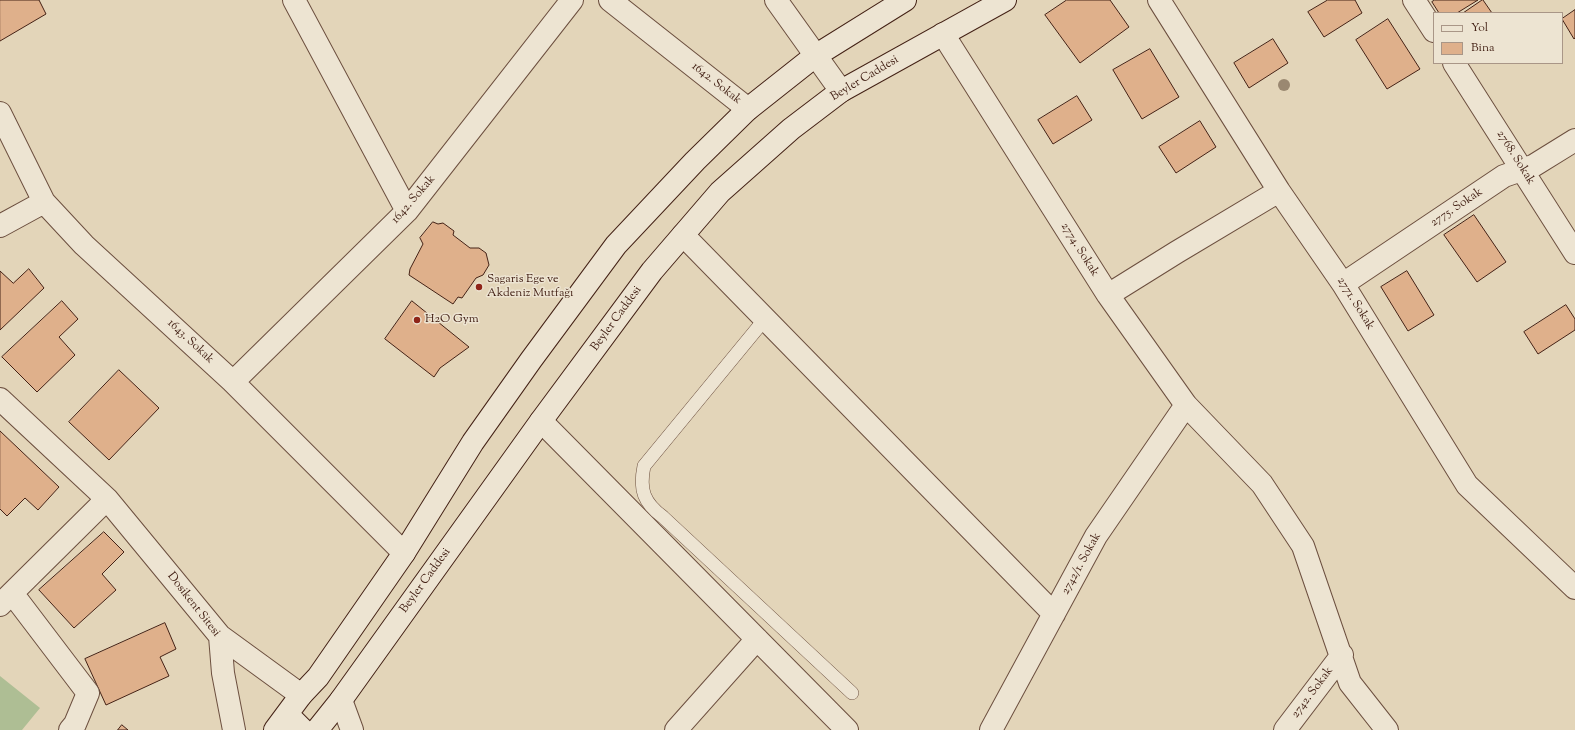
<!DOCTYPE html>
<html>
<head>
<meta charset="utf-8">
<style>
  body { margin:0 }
  #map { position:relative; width:1575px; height:730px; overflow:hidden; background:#e3d5b9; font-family:"Sorts Mill Goudy",serif }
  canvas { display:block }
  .legend { position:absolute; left:1433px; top:12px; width:130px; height:52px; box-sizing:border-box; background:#ede4d2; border:1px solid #a99687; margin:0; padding:5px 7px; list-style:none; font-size:12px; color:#442216 }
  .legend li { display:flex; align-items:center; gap:8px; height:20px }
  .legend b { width:20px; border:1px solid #a99687 }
</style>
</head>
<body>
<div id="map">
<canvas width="1575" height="730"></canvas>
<ul class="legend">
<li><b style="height:5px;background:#ede4d2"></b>Yol</li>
<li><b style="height:11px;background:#dfb08b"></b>Bina</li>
</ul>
</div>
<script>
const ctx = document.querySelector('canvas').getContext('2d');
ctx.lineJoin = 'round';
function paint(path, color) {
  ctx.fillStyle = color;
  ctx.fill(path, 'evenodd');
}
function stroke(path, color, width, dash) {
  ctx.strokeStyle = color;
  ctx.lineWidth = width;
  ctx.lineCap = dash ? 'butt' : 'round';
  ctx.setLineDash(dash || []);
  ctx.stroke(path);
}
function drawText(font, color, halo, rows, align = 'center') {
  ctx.font = font + ' "Sorts Mill Goudy",serif';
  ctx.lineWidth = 3;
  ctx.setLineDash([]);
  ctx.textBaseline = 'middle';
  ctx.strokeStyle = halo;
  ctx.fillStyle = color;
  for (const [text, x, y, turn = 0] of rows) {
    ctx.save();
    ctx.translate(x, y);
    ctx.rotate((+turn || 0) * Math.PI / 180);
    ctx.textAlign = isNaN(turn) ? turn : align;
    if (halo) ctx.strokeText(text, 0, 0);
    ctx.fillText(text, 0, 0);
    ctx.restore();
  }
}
const green = new Path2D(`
  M0 676 40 708 22 730H0Z`);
const building = new Path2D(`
  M0 0H39L46 14 0 41Z
  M1067 0H1110L1129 27 1080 63 1045 15Z
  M1328 0H1355L1362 13 1324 37 1308 12Z
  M1435 0H1478L1457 13H1439L1432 2Z
  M1483 0 1492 13H1463L1482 0Z
  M1575 10V38L1574 39 1562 19Z
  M1388 19 1420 69 1387 89 1356 40Z
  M1273 39 1288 63 1249 88 1234 63Z
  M1150 49 1179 97 1142 119 1113 70Z
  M1077 96 1092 120 1053 144 1038 120Z
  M1200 121 1216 147 1176 173 1159 147Z
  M1474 215 1506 262 1477 282 1444 235Z
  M433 222 438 224 443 223 454 231 453 235 470 248H479L486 253 489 265 483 275 476 278 462 298 458 297 453 304 409 275 410 269 423 244 420 238Z
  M29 269 44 288 0 330V271L13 283Z
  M1407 271 1434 315 1408 331 1381 287Z
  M62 301 78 319 59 337 75 355 37 392 2 357Z
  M412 301 469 347 440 368 434 377 385 339Z
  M1566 305 1575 319V330L1538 354 1524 332Z
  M119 370 159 408 109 460 69 422Z
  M0 431 59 487 38 510 25 498 7 516 0 509Z
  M104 532 124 552 102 574 116 590 74 628 39 590Z
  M165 623 176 649 160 657 169 676 106 705 85 659Z
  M122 725 128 730H118Z`);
const lane = new Path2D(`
  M765 319 644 466C639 490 644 503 663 517L852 693`);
const street = new Path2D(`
  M294 0 407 211
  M610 0 748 109
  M776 0 841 91
  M1159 0 1279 191 1343 284 1467 485 1575 588
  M1414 0 1434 31
  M943 34 1108 295 1186 405 1262 484 1303 546 1350 683 1387 730
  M1454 63 1575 253
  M0 113 44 202 84 245 233 382 404 553
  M0 226 44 202
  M683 235 1054 614
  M1343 284 1504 176 1533 166 1575 140
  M1108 295 1177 252 1279 191
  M233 382 407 211 572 0
  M0 399 107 499 220 636 301 695
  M541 421 847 730
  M12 593 88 693 75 724 70 730
  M0 605 107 499
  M220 636 223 673 234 730
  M341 700 352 730
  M676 730 757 639
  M991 730 1096 536 1186 405
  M1285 730 1342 655`);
const secondary = new Path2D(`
  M287 714 303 730
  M275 730 301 695 318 677 404 553 473 442 531 360 616 245 695 161 748 109 815 56 905 0
  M317 730 341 700 541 421 652 271 720 192 791 129 841 91 1005 0`);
const trees = [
  [1284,85]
];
const markers = [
  [479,287,4,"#8f2418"],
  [417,320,4,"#8f2418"]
];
const streetNames = [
  ["Beyler Caddesi",865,79,-31],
  ["1642. Sokak",716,84,38],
  ["2768. Sokak",1515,158,58],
  ["1642. Sokak",414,200,-49],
  ["2775. Sokak",1457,208,-34],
  ["2774. Sokak",1079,250,58],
  ["2771. Sokak",1355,304,58],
  ["Beyler Caddesi",617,319,-54],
  ["1643. Sokak",190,342,43],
  ["2742/1. Sokak",1082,564,-61],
  ["Beyler Caddesi",426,581,-54],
  ["Dosikent Sitesi",193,605,52],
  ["2742. Sokak",1313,693,-53]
];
const poiNames = [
  ["Sagaris Ege ve",487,280],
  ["Akdeniz Mutfağı",487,294],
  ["H2O Gym",425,320]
];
paint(green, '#aebe94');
paint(building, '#dfb08b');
stroke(building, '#442216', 1);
stroke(lane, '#6c4f3f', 14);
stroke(street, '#6c4f3f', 24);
stroke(secondary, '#442216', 24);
stroke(lane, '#ede4d2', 13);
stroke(street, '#ede4d2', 22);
stroke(secondary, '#ede4d2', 22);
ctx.fillStyle = '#9a8871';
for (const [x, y] of trees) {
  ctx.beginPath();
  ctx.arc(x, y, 6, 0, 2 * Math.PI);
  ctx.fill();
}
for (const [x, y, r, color] of markers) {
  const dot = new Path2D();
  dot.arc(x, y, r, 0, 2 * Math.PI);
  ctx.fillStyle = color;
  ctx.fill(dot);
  stroke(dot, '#ede4d2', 1.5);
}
drawText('12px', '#442216', '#ede4d2', streetNames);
drawText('12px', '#442216', '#ede4d2', poiNames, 'left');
</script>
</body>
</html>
